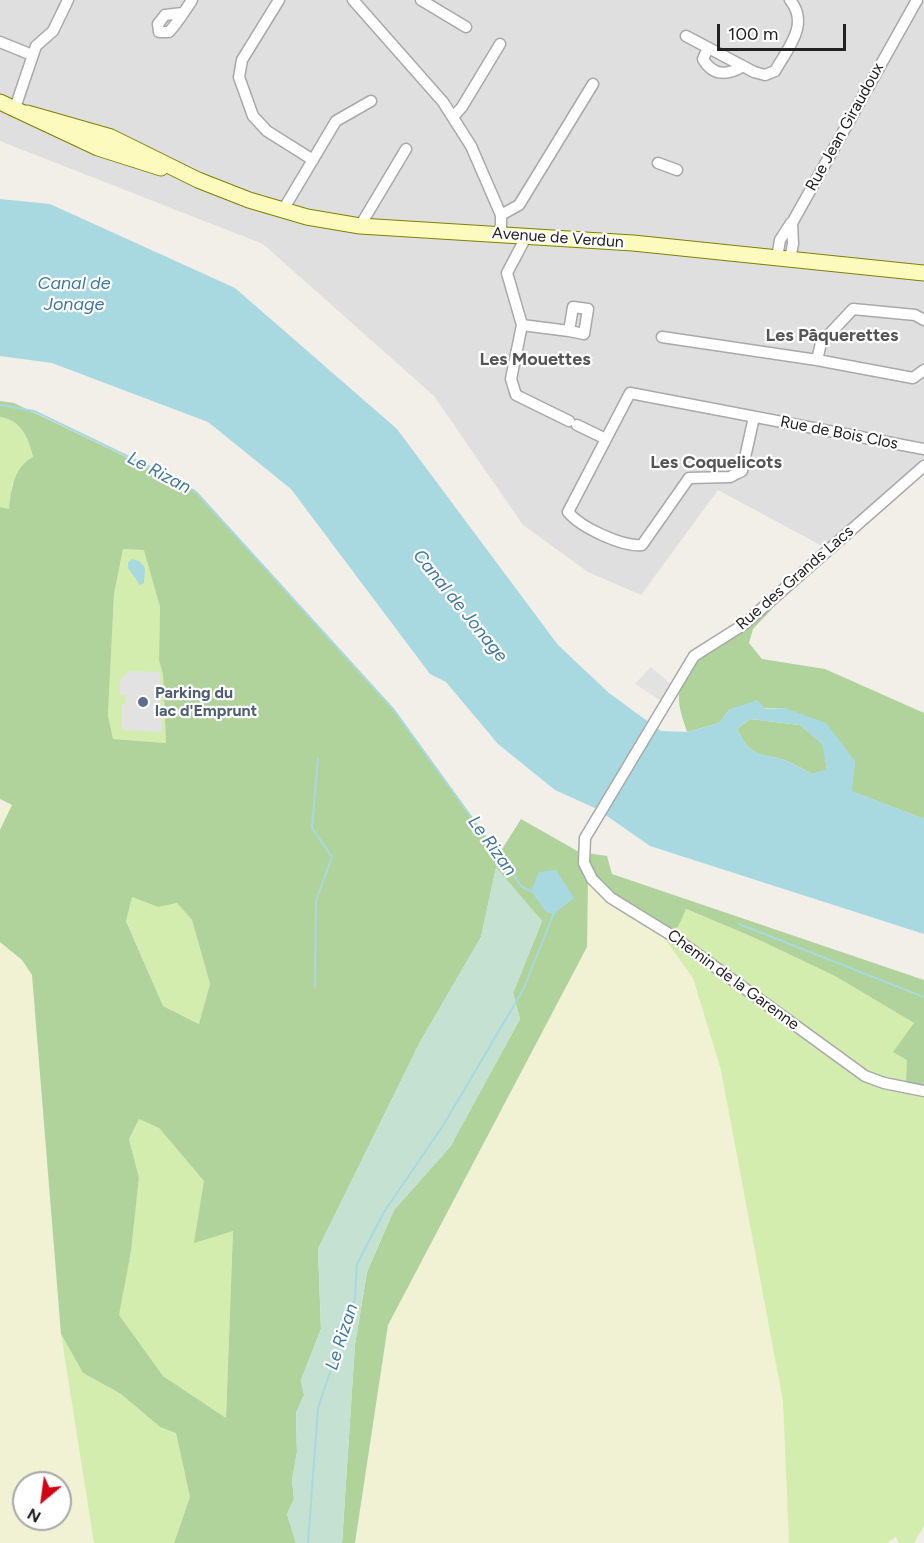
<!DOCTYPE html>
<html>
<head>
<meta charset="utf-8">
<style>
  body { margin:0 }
  #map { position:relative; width:924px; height:1543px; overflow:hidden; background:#f2eee8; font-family:Figtree,sans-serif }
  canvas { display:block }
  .north { position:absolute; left:12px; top:1471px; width:60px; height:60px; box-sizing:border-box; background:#fff; border:2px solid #a7a7a7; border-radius:50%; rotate:209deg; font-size:16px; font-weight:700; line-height:24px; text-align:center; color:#222 }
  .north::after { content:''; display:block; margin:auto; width:21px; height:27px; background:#d40011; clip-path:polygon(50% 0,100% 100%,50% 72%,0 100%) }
  .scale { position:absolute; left:717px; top:24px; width:129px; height:27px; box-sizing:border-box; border:3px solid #222; border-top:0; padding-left:8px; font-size:18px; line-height:21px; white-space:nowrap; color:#222; -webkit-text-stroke:4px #fff; paint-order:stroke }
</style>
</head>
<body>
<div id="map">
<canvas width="924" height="1543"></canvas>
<div class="north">N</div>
<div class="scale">100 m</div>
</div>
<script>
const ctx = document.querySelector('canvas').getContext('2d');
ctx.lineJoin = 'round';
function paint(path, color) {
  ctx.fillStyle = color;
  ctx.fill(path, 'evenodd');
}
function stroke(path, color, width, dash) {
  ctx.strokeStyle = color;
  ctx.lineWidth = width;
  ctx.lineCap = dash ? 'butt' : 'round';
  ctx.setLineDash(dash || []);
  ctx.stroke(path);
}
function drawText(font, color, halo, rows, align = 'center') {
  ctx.font = font + ' Figtree,sans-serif';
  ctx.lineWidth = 4.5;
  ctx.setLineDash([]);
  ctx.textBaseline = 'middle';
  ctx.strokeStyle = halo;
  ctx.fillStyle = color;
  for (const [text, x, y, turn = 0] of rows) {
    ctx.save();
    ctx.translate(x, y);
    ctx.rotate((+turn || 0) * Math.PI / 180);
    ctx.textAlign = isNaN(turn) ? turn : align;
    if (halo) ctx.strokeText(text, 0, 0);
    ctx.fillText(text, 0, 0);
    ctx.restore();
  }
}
const residential = new Path2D(`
  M0 0H924V460L824 547 718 490 641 595 588 572 523 525 434 396 263 244 0 141Z`);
const farmland = new Path2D(`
  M12 805 1 828 0 830V807Z
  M588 880 662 935 693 978 721 1070 783 1401 789 1543H355L388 1325 587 947Z
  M0 942 22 960 32 975 61 1334 94 1543H0ZM24 1483H60V1519H24Z`);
const grass = new Path2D(`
  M0 417C21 420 29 438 33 457L12 484 9 509 0 507Z
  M123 549 145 550 160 607 159 660 163 675 166 743 113 739 108 715 114 594Z
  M132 897 158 907 177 903 192 920 210 984 200 1024 163 1006 126 920Z
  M685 909 755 938 835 976 914 1023 907 1060 924 1088V1526L914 1543H899L896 1537 887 1543H789L783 1401 721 1070 693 978 662 935 678 927Z
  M139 1119 159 1128 204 1181 233 1230 226 1418 163 1376 118 1315 131 1251 139 1178 129 1139Z
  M61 1334 83 1373 121 1394 160 1427 176 1433 190 1497 174 1543H94Z`);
const forest = new Path2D(`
  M0 401 14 403 195 490 395 710 499 854 521 819 579 852 607 856 612 874 924 980V1088L906 1085 907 1060 893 1052 914 1023 835 976 755 938 686 909 678 927 662 935 588 880 587 947 388 1325 355 1543H342L355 1344 367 1272 394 1210 450 1147 520 1019 513 993 542 921 496 868 481 937 420 1042 318 1249 321 1329 301 1380 304 1395 296 1413 297 1452 292 1480 294 1499 287 1514 296 1543H174L190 1497 176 1433 160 1427 121 1394 83 1373 61 1334 32 975 22 960 0 942V830L12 805 0 799V507L9 509C11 489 14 467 33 457 29 438 21 420 0 417ZM123 549 144 550 160 607 159 660 163 675 166 743 113 739 108 715 114 594ZM132 897 158 907 177 903 192 920 210 984 199 1024 163 1006 126 921ZM139 1119 159 1128 204 1181 194 1243 233 1231 226 1418 163 1376 119 1315 131 1251 139 1178 129 1139Z
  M771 603 772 609 753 629 749 643 762 659 825 669 924 713V819L851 791 855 761 785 708 730 709 719 723 687 732C684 722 678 707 679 696 682 658 743 624 771 603Z
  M750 719 800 725 823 744 827 770 812 774C802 769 792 762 781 759 755 753 750 755 737 729Z`);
const wetland = new Path2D(`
  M496 867 542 921 513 993 520 1019 450 1147 394 1210 367 1272 355 1344 342 1543H296L287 1514 294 1499 292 1480 297 1452 296 1413 304 1395 301 1380 321 1329 318 1249 420 1042 481 937Z`);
const parking = new Path2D(`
  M651 667 671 684 660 700 635 684Z
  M130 671 160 672 162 732 122 730V704L126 703V695H120V679Z`);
const water = new Path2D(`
  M0 199 50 204 235 288 397 429 558 645 609 693 661 731 687 732 719 723 730 709 758 700 765 709 785 708 826 723 855 761 852 791 924 819V934L650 846 597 809 555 790 498 744 446 682 430 674 291 489 208 422 52 363 0 356ZM750 719 800 725 822 744 827 769 812 774C802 769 792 762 781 759 755 752 750 755 737 729Z
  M132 559 139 561 145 568 144 583 140 585 128 568V563Z
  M556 870 574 898 554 914 546 912 531 891 539 872Z`);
const stream = new Path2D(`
  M0 405 34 411 181 482 197 493 393 709 522 887 533 892
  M739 924 924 997
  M315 987 316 900 332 857 312 828 318 758
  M308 1543 318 1408 355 1298 357 1264 384 1212 444 1124 523 990 554 913`);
const street = new Path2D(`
  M279 0 242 60 239 77 253 116 267 131 313 160
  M353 0 443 102 471 146 501 215V234
  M421 0 466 27
  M183 13 165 15 158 24 159 32H169C178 22 185 11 192 0
  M686 36 754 72 765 75 775 71C788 48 810 24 790 0
  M0 42 32 55
  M708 48 703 59C713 77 729 75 743 66
  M15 108 36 46 53 31 68 0
  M453 117 462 107 500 44
  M658 163 677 170
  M283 210 336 121 371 101
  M501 215 519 205 593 84
  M360 226 406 149
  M526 237 507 273 522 325 511 379 516 395 569 421
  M777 258 780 240 791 223
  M790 259 793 244 792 223 917 0
  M522 325 569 331 573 307 588 309 584 334 569 331
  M662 337 817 360 913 378 924 370
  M817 360 821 343 853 309 915 315 924 320
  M754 417 742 471 730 477 689 478 642 545C622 547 580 527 568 512L630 393 924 449
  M577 425 606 439
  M924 466 743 625 694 656 585 838 584 863 592 879 611 898 671 935 865 1076 884 1083 924 1091`);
const secondary = new Path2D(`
  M0 102 98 148 161 168
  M27 113 111 137 198 180 249 200 307 217 360 226 633 243 924 273`);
const markers = [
  [143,702,6,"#5c6f8a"]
];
const streetNames = [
  ["Rue Jean Giraudoux",845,127,-61],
  ["Avenue de Verdun",558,238,4],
  ["Rue de Bois Clos",839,433,11],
  ["Rue des Grands Lacs",795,578,-41],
  ["Chemin de la Garenne",733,980,36]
];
const serviceNames = [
  ["Parking du",155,693],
  ["lac d'Emprunt",155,711]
];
const waterNames = [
  ["Canal de",74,284],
  ["Jonage",74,305],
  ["Le Rizan",159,473,28],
  ["Canal de Jonage",460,606,51],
  ["Le Rizan",492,846,54],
  ["Le Rizan",342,1337,-72]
];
const neighbourhoodNames = [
  ["Les Pâquerettes",832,336],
  ["Les Mouettes",535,360],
  ["Les Coquelicots",716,463]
];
paint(residential, '#e0dfdf');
paint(farmland, '#f1f1d4');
paint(grass, '#d2edad');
paint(forest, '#b0d39c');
paint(wetland, '#c5e1d2');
paint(parking, '#e2e2e2');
paint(water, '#a8d9e1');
stroke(stream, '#a8d9e1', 2);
stroke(street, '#a9a9a9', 13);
stroke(secondary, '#7e8200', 17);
stroke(street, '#fff', 10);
stroke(secondary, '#fcfabc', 15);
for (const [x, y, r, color] of markers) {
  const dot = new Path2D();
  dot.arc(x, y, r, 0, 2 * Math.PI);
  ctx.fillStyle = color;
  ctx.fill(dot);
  stroke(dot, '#fff', 2);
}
drawText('16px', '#222', '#fff', streetNames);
drawText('bold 16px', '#4e5e75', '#fff', serviceNames, 'left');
drawText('italic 18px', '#41779e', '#fff', waterNames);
drawText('bold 18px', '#555', '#fff', neighbourhoodNames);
</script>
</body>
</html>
